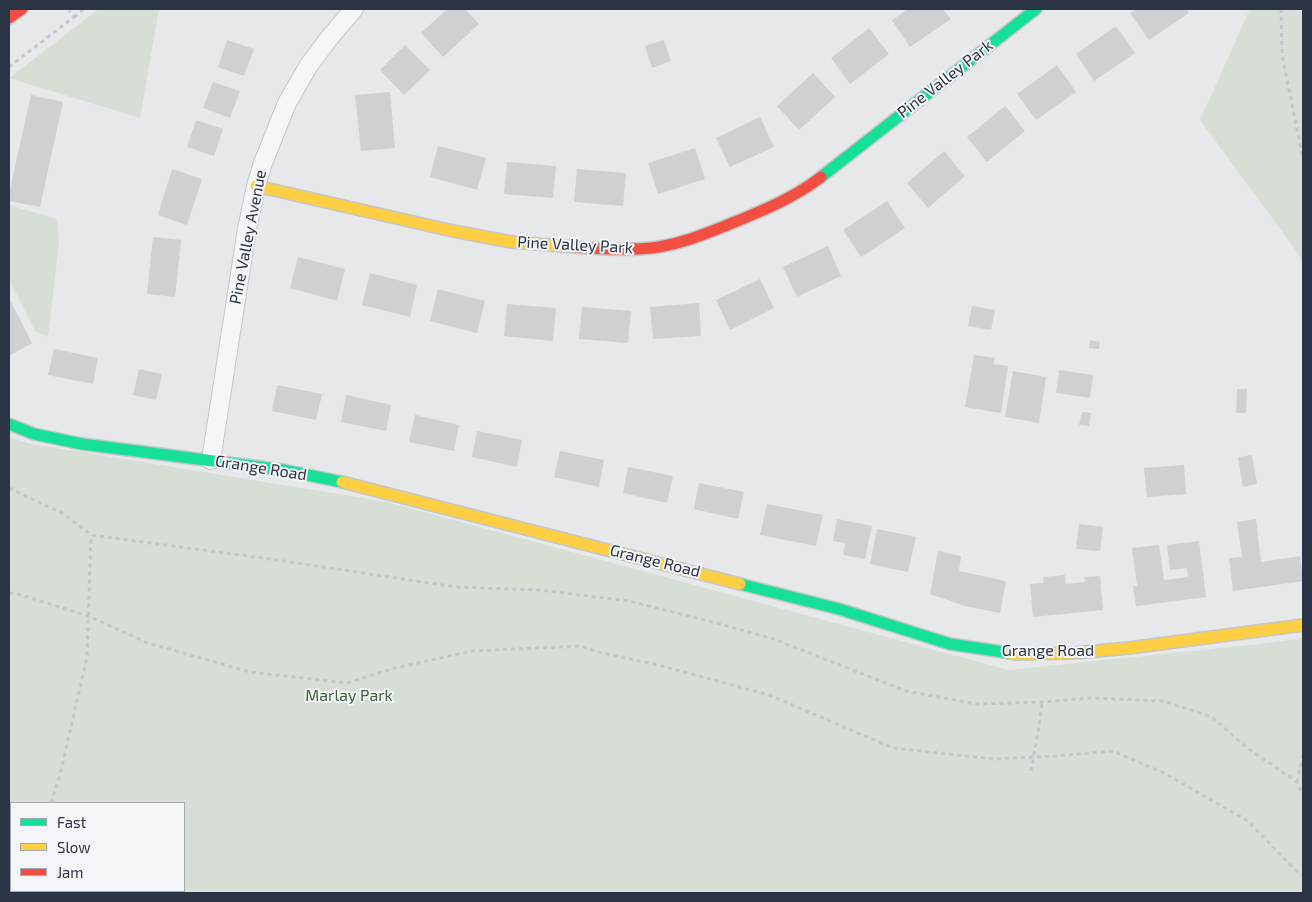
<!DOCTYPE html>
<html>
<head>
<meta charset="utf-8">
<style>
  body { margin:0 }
  #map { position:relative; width:1312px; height:902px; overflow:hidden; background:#e6e8ea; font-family:"Exo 2",sans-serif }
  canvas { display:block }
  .frame { position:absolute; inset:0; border:10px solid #2b3445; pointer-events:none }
  .legend { position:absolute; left:10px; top:802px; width:175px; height:90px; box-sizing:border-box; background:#f4f6f9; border:1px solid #a4a8b1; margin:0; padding:6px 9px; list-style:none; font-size:15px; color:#2b3445 }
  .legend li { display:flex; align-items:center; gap:10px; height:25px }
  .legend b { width:25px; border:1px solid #a4a8b1 }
</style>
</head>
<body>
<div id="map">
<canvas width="1312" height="902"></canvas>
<div class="frame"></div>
<ul class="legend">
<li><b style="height:6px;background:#16e098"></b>Fast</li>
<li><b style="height:6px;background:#ffcf43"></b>Slow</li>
<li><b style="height:6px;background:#f24e42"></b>Jam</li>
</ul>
</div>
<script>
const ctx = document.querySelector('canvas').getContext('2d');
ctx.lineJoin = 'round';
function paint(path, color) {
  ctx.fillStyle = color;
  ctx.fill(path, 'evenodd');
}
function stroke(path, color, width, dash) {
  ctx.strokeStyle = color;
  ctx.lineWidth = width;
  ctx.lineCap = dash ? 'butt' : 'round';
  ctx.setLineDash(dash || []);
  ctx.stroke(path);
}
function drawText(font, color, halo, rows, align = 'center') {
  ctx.font = font + ' "Exo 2",sans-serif';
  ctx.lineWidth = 4;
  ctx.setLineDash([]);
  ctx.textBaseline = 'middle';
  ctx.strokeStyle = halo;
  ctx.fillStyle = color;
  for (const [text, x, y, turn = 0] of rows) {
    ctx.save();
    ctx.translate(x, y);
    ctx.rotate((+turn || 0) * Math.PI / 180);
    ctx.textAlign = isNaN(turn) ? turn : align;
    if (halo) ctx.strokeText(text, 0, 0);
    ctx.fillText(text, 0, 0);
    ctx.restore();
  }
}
const green = new Path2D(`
  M99 9H159L140 118 9 78Z
  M1250 9H1303V260L1200 120Z
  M9 205 57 219 59 242 48 337 35 331 9 279Z
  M9 437 32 444 387 502 1009 670 1259 644 1303 638V893H9ZM11 803H184V891H11Z`);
const building = new Path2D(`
  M447 9H465L479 24 443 57 421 33Z
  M908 9H943L951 19 910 47 892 20Z
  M1137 9H1186L1189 13 1149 40 1130 13Z
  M1116 26 1135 53 1094 81 1076 54Z
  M869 28 889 54 850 84 831 58Z
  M227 40 254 49 244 76 218 67Z
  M664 40 671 61 652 68 645 46Z
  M405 45 430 70 404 95 380 70Z
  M1057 65 1076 92 1036 120 1017 94Z
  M813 73 835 97 799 130 777 106Z
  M213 82 240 91 230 118 203 108Z
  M390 92 395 148 361 151 355 95Z
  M31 95 63 102 40 207 9 201V194Z
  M1005 106 1025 131 987 162 967 137Z
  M760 117 774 147 730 167 716 138Z
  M196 120 223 129 214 156 187 147Z
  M438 146 486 158 477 190 430 177Z
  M695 148 705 179 658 194 648 163Z
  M944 151 965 176 928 208 907 183Z
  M507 162 556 166 553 198 504 194Z
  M172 169 202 179 187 225 158 215Z
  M577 169 626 173 623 206 574 202Z
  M887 201 905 228 861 257 843 230Z
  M153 237 181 240 175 297 147 294Z
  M828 246 841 276 797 297 783 267Z
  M298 257 345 269 337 301 290 288Z
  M370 273 417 285 410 317 362 305Z
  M760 279 774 308 730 330 716 300Z
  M438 289 485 301 477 333 430 321Z
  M9 298 32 343 9 356Z
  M699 303 701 336 653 339 650 307Z
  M507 304 556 308 553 341 504 336Z
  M972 306 995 310 991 330 968 326Z
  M582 307 631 311 628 343 579 339Z
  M1090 340 1100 342 1099 349 1089 348Z
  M54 349 98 358 93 384 48 375Z
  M974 355 995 358 993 364 1008 366 1001 413 965 407Z
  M139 369 162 374 156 400 133 395Z
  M1059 370 1093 375 1090 398 1056 393Z
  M1013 371 1046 377 1039 423 1005 417Z
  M277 385 322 394 316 420 272 411Z
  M1237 389H1247L1246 413H1236Z
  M346 395 391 405 386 431 341 422Z
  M1082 412 1091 413 1089 426 1079 425Z
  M415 415 459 425 454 451 409 442Z
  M477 431 522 440 517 467 472 457Z
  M560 451 604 460 599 487 554 477Z
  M1252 455 1257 484 1243 487 1238 457Z
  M1184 465 1186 494 1147 497 1144 468Z
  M628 467 673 476 667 503 623 493Z
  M699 483 744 492 738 519 694 509Z
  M767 504 823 515 816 546 760 535Z
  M837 519 872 526 865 559 843 555 845 543 833 541Z
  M1256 519 1261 562 1300 556 1303 581 1233 591 1229 558 1242 557 1237 522Z
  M1079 524 1103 527 1100 551 1076 549Z
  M877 529 916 537 908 572 870 564Z
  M1199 541 1206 597 1136 606 1133 586H1137L1132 548 1159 545 1164 580 1188 577 1187 568 1170 570 1167 545Z
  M938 551 961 556 959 571 1006 581 1000 613 965 606 930 594Z
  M1065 575 1066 584 1085 582 1084 577 1100 576 1103 610 1033 617 1030 584 1044 583 1043 577Z`);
const path = new Path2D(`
  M1281 9 1282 55 1302 154 1303 157
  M74 17 84 9
  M9 67 74 17 69 11
  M9 488 64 514 91 535 277 560 456 587 539 590 629 601 713 622 774 639 906 691 976 704 1042 702 1091 698 1164 701 1212 717 1246 747 1297 782 1303 795
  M9 593 18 594 88 616 148 643 250 672 347 683 395 668 472 651 581 646 598 652 662 666 769 695 893 748 994 759 1056 756 1113 751 1164 773 1248 821 1294 869 1303 875
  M1031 771 1039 727 1042 702
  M1297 782 1303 755
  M51 803 60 775 87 657 91 535
  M25 893 26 891`);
const street = new Path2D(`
  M211 460 247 229 256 186 263 163 287 103 309 65 330 37 354 9`);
const fast = new Path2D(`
  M821 177 1036 9
  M9 424 34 434 82 444 283 470 342 482
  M740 584 839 609 950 644 1010 653`);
const slow = new Path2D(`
  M256 186 453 231 512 242 575 247
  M342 482 740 584
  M1010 653 1018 654 1074 653 1129 648 1303 625`);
const jam = new Path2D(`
  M9 18 22 9
  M575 247C603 249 631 251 659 247 683 243 702 235 725 226 757 213 793 199 821 177`);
const streetNames = [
  ["Pine Valley Park",945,79,-38],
  ["Pine Valley Avenue",248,237,-79],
  ["Pine Valley Park",575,245,3],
  ["Grange Road",261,468,9],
  ["Grange Road",655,561,14],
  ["Grange Road",1048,651]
];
const parkNames = [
  ["Marlay Park",349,696]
];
paint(green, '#d6ded6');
paint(building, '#ced0d3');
stroke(street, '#c4c6c8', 20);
stroke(fast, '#c4c6c8', 14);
stroke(slow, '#c4c6c8', 14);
stroke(jam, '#c4c6c8', 14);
stroke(path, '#c5c6ca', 3, [4, 4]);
stroke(street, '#f5f6f7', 18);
stroke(fast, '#16e098', 11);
stroke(slow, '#ffcf43', 11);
stroke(jam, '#f24e42', 11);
drawText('16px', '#2b3445', '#f4f6f9', streetNames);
drawText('16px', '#3f6138', '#f4f6f9', parkNames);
</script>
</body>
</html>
